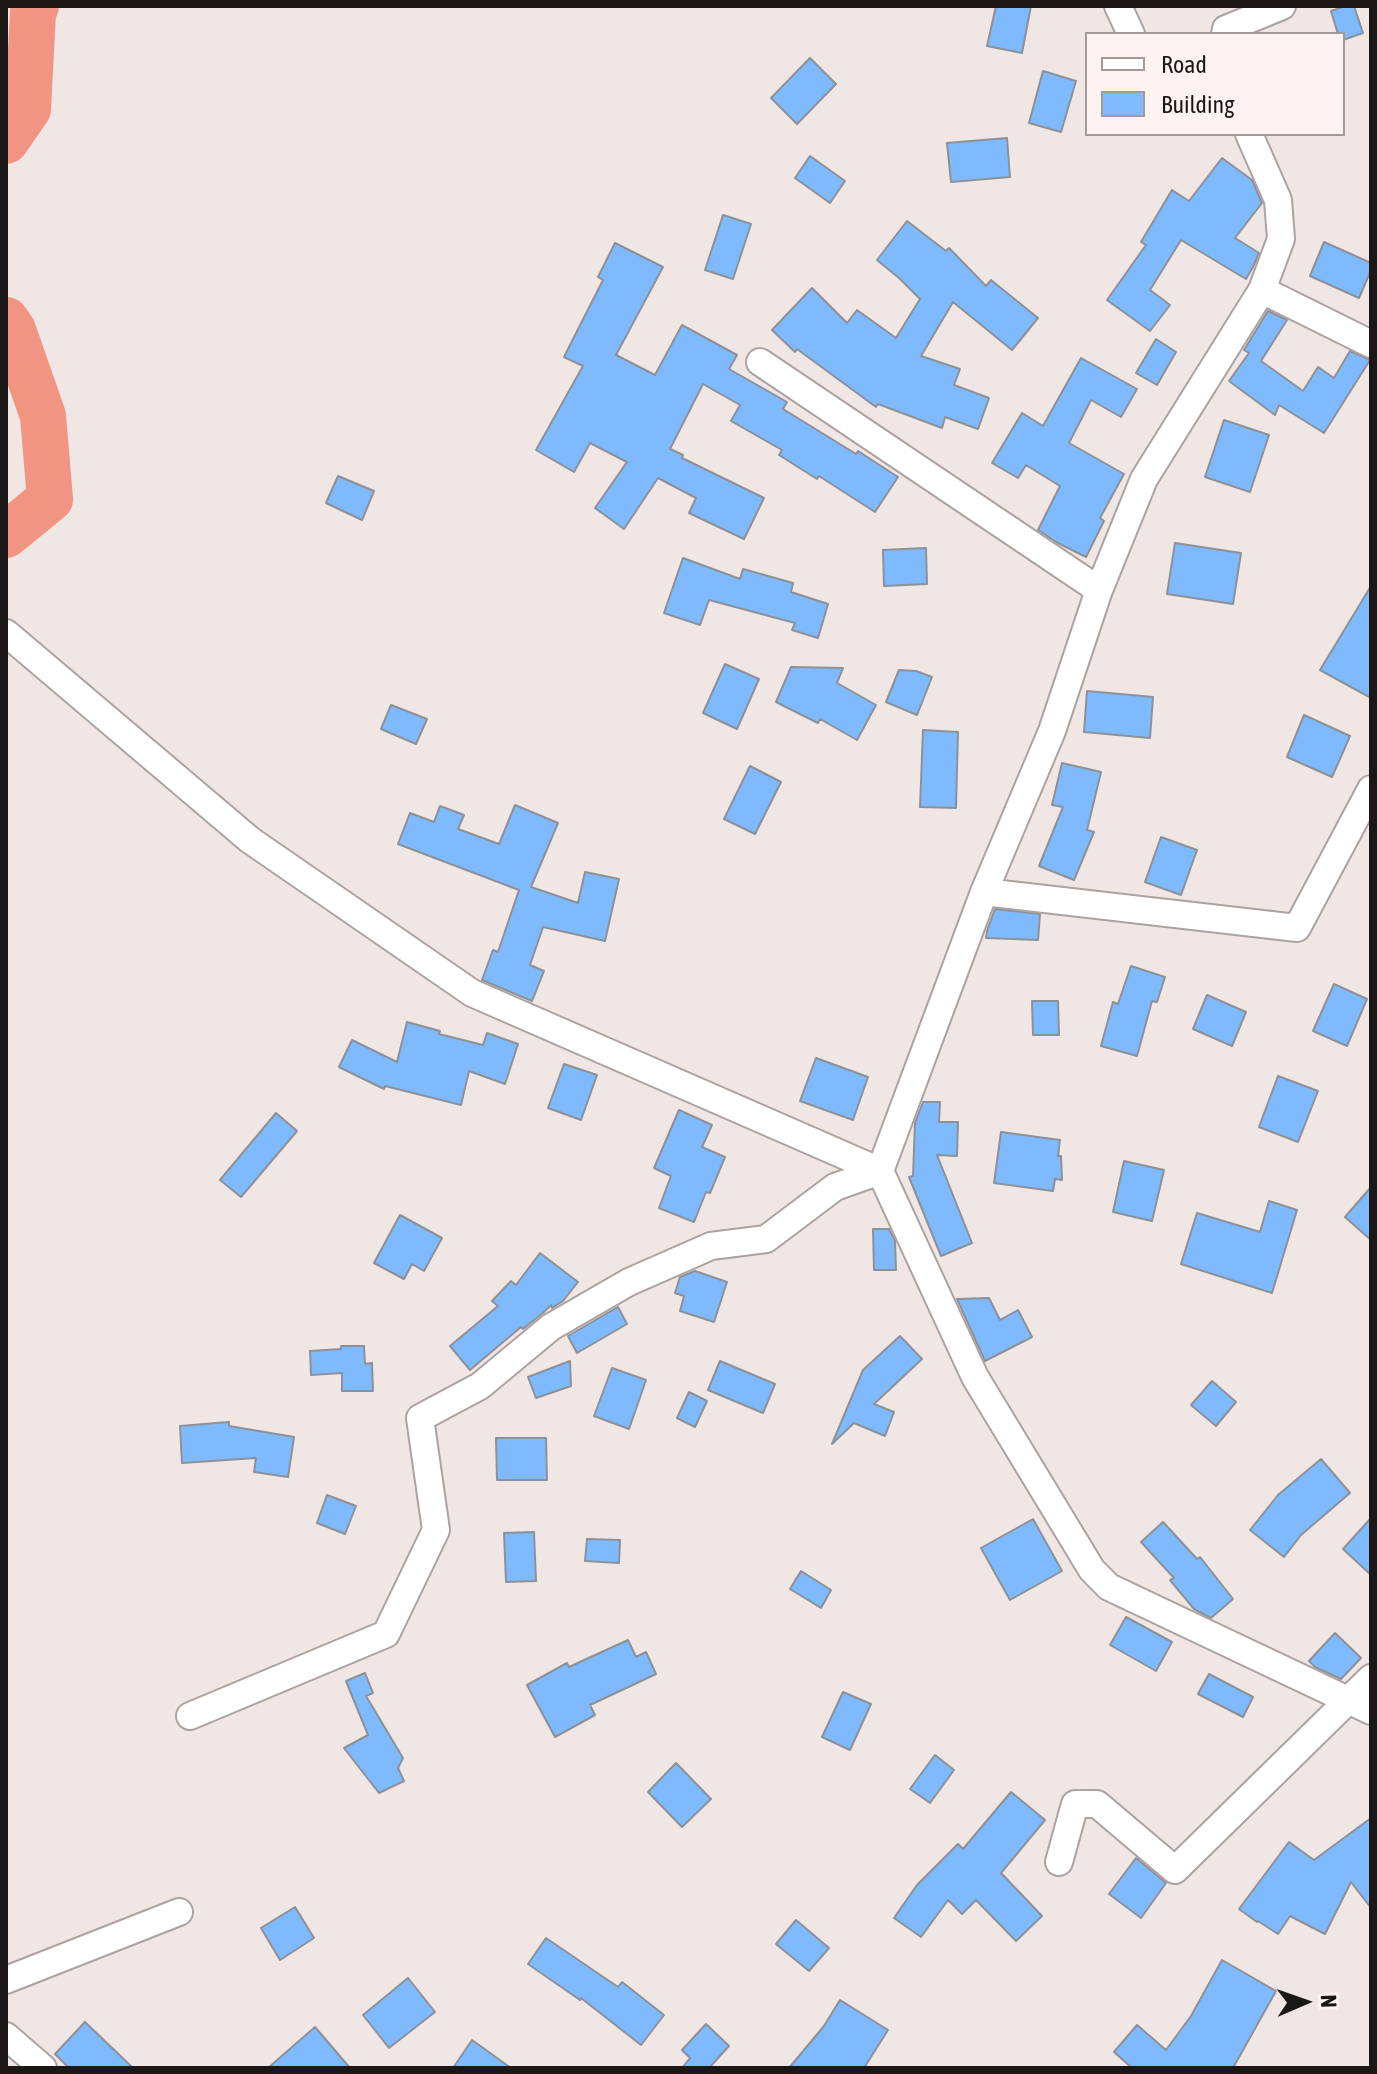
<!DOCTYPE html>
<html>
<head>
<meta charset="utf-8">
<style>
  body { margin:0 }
  #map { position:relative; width:1377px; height:2074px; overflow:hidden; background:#f0e6e4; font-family:"Asap Condensed",sans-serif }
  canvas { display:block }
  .frame { position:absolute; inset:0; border:8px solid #1b1717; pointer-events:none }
  .legend { position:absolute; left:1085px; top:32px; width:260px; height:104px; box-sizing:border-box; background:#fef3f1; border:2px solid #a39b9a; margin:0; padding:10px 14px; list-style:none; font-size:24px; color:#1b1717 }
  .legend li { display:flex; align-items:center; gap:16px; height:40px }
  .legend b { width:40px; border:2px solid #a39b9a }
  .north { position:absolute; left:1265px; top:1962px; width:80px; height:80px; -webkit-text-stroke:6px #fef3f1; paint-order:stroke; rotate:88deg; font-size:22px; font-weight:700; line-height:32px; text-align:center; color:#1b1717 }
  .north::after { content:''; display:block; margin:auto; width:28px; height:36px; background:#1b1717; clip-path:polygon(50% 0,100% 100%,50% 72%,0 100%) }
</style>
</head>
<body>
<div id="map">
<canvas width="1377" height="2074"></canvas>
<div class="frame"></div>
<ul class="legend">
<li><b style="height:10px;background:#fff"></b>Road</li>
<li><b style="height:22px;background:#80bafe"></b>Building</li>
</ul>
<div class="north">N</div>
</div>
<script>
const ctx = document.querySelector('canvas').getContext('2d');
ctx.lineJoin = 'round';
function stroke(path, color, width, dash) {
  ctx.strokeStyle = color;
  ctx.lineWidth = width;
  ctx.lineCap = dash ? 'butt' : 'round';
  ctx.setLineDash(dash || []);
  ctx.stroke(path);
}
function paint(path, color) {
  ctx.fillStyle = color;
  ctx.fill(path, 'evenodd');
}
const river = new Path2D(`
  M6 141 28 109 33 12 36 6
  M6 320 13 330 43 416 50 499 6 535`);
const building = new Path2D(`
  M996 6H1031L1022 53 987 46Z
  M1346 6H1354L1363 33 1343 40V34H1338L1331 11Z
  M810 58 836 84 797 124 771 98Z
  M1043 71 1076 81 1061 132 1029 123Z
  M1007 138 1010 177 951 182 947 143Z
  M810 156 845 181 830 203 795 178Z
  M1222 158 1252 180 1262 203 1235 238 1259 253 1253 267 1246 279 1181 240 1150 290 1170 305 1150 331 1107 300 1146 245 1141 242 1172 190 1189 201Z
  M723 215 751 224 733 279 705 270Z
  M907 221 946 251 949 248 986 286 991 280 1038 318 1012 350 953 302 921 356 960 369 954 385 989 398 978 429 945 417 942 428 878 404 876 407 797 349 795 352 772 330 812 288 847 323 857 310 896 338 920 299 899 278 877 260Z
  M1324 242 1371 263V270L1359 298 1310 276Z
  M615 243 663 267 616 355 655 375 682 325 737 355 729 369 787 402 783 409 856 454 858 451 898 477 875 512 819 476 817 479 779 455 782 450 731 421 740 405 703 384 670 449 683 455 682 458 764 498 744 539 689 513 696 498 658 478 624 529 595 508 627 462 590 443 574 472 536 450 583 366 564 357 603 280 598 277Z
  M1268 311 1287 320 1261 361 1303 391 1318 367 1334 378 1350 351 1370 360 1324 433 1279 405 1275 415 1229 381 1249 353 1244 350Z
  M1156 339 1176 352 1157 385 1136 373Z
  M1081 358 1137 389 1121 417 1091 400 1069 443 1124 474 1100 518 1104 521 1086 557 1056 542 1038 530 1060 486 1026 465 1018 478 992 463 1022 413 1043 426Z
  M1224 420 1269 435 1250 492 1205 477Z
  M338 476 374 491 362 520 326 503Z
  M1175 543 1241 553 1233 604 1167 594Z
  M926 548 927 584 884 586 883 550Z
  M683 558 740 579 743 569 793 583 791 592 828 604 818 638 792 630 795 623 709 600 700 625 664 613Z
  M1371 586V698L1320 670Z
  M725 664 759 679 737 729 703 713Z
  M791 667 843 668 837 683 876 705 857 740 820 719 818 723 776 702Z
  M899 670 916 671 932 677 917 715 886 702Z
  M1087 691 1153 697 1150 738 1084 732Z
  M391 705 427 719 416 744 381 729Z
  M1304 715 1350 736 1332 777 1287 757Z
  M923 730 958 732 956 808 920 807Z
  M1062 763 1101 772 1087 830 1094 832 1074 880 1039 866 1063 807 1052 805Z
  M750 766 781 782 755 834 724 819Z
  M515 805 558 823 531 887 578 903 585 872 619 879 605 941 543 927 530 965 544 971 532 1001 482 980 493 950 498 952 519 890 398 844 410 813 434 822 440 806 464 815 458 829 499 844Z
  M1161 837 1197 850 1181 895 1145 882Z
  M995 909 1040 914 1038 940 986 938 987 931Z
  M1131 966 1165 977 1157 1002 1152 1001 1137 1056 1101 1046 1113 1002 1118 1004Z
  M1334 984 1367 999 1347 1046 1313 1031Z
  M1207 995 1246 1012 1232 1046 1193 1029Z
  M1032 1001H1058L1059 1035H1033Z
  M407 1022 440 1031 439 1034 483 1045 487 1033 518 1044 505 1084 469 1071 461 1105 385 1086 384 1089 339 1067 352 1040 397 1062Z
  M816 1058 868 1077 853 1120 800 1101Z
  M564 1064 597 1075 581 1120 548 1108Z
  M1278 1076 1318 1091 1298 1142 1259 1127Z
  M923 1102H940L939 1122H958L957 1156 937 1155 972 1243 941 1256 909 1177 913 1176 915 1123Z
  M679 1110 712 1125 702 1147 725 1157 710 1193 706 1192 694 1222 659 1208 671 1176 654 1168Z
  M276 1113 297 1131 241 1197 220 1180Z
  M1001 1132 1060 1140 1058 1156H1061L1062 1180 1055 1179 1053 1191 994 1183Z
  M1124 1161 1164 1170 1152 1221 1113 1212Z
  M1371 1187V1240L1345 1217Z
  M1269 1201 1297 1210 1272 1293 1181 1264 1197 1213 1260 1232Z
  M400 1215 442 1238 424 1271 412 1264 404 1279 374 1263Z
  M873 1229H889L895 1241 896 1270H874Z
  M540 1253 578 1282 563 1301 552 1308 551 1305 544 1312 523 1329 521 1327 470 1370 450 1346 498 1306 492 1301 511 1281 516 1285Z
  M695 1271 727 1282 714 1322 680 1311 684 1296 675 1293 680 1277Z
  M989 1298 1000 1320 1018 1310 1032 1337 985 1361 957 1299Z
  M618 1307 627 1324 577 1353 568 1336Z
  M900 1336 922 1359 874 1404 894 1412 885 1436 854 1423 832 1444 863 1370Z
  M341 1346H364L365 1364 372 1363 373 1391H342V1373L311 1375 310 1351 341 1349Z
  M570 1361 571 1386 536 1398 528 1377Z
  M720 1361 775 1384 763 1413 708 1390Z
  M612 1368 646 1380 629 1429 594 1416Z
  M1212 1381 1236 1402 1216 1426 1191 1405Z
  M689 1392 707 1401 695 1427 677 1418Z
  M229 1422V1426L294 1437 288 1477 254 1472 256 1458 182 1463 180 1426Z
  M496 1438H546L547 1480H497Z
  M1321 1459 1350 1493 1301 1535 1284 1557 1250 1530 1278 1495Z
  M327 1495 356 1506 345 1534 317 1523Z
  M1371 1518V1575L1343 1549Z
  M1033 1519 1062 1571 1010 1600 981 1548Z
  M1163 1522 1197 1559 1200 1557 1233 1599 1211 1618 1194 1609 1170 1580 1174 1578 1141 1542Z
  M534 1532 536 1581 506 1582 504 1533Z
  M587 1539 620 1540 619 1563 585 1561Z
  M801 1571 831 1590 821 1608 790 1589Z
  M1126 1617 1172 1642 1156 1671 1110 1645Z
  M1335 1633 1361 1658 1341 1679 1315 1667 1309 1661Z
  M628 1640 636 1657 646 1652 656 1674 590 1705 595 1715 555 1737 527 1685 567 1663 569 1667Z
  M365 1673 373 1693 366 1696 403 1758 398 1768 404 1781 379 1793 344 1748 368 1735 346 1681Z
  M1209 1674 1253 1697 1243 1717 1198 1694Z
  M843 1692 871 1704 850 1750 822 1737Z
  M935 1755 954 1770 930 1803 910 1789Z
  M676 1763 711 1799 682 1827 648 1792Z
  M1011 1792 1045 1820 1001 1873 1042 1916 1016 1941 976 1900 962 1914 948 1900 921 1937 894 1918 917 1885 958 1844 963 1849Z
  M1371 1818V1908L1351 1882 1325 1934 1290 1916 1278 1934 1258 1921 1257 1922 1239 1909 1289 1842 1314 1860Z
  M1136 1858 1166 1883 1141 1918 1109 1894Z
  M295 1907 314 1938 280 1960 261 1928Z
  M796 1920 829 1948 809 1971 776 1944Z
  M546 1938 618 1987 622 1982 664 2015 641 2045 581 1998 580 2000 528 1964Z
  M1222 1960 1276 1991 1233 2068H1132L1114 2052 1137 2025 1166 2050 1191 2016Z
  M408 1978 435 2012 389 2048 363 2015Z
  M840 2000 888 2030 864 2068H789L824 2026Z
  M85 2022 133 2068H69L55 2054Z
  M706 2024 729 2046 709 2068H682L690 2058 682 2050Z
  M315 2027 350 2068H268Z
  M472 2040 511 2068H453Z`);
const minor = new Path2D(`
  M1118 6 1131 34
  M1225 34 1226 29 1282 6
  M1262 290 1371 344
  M760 362 1099 590
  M6 633 250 840 472 993 880 1171 975 1377 1092 1570 1109 1587 1371 1711
  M984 892 1297 928 1371 789
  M190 1716 386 1634 436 1530 420 1418 480 1386 551 1327 629 1282 711 1246 766 1239 835 1187 880 1171 984 892 1052 731 1099 590 1144 479 1262 290 1281 239 1278 200 1249 134
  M1059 1862 1075 1804H1097L1175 1870 1371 1678
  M6 1980 179 1912
  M6 2036 43 2068`);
stroke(river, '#f19582', 46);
paint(building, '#80bafe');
stroke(building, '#8c9198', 2);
stroke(minor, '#aca3a1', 30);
stroke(minor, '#fff', 26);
</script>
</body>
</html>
